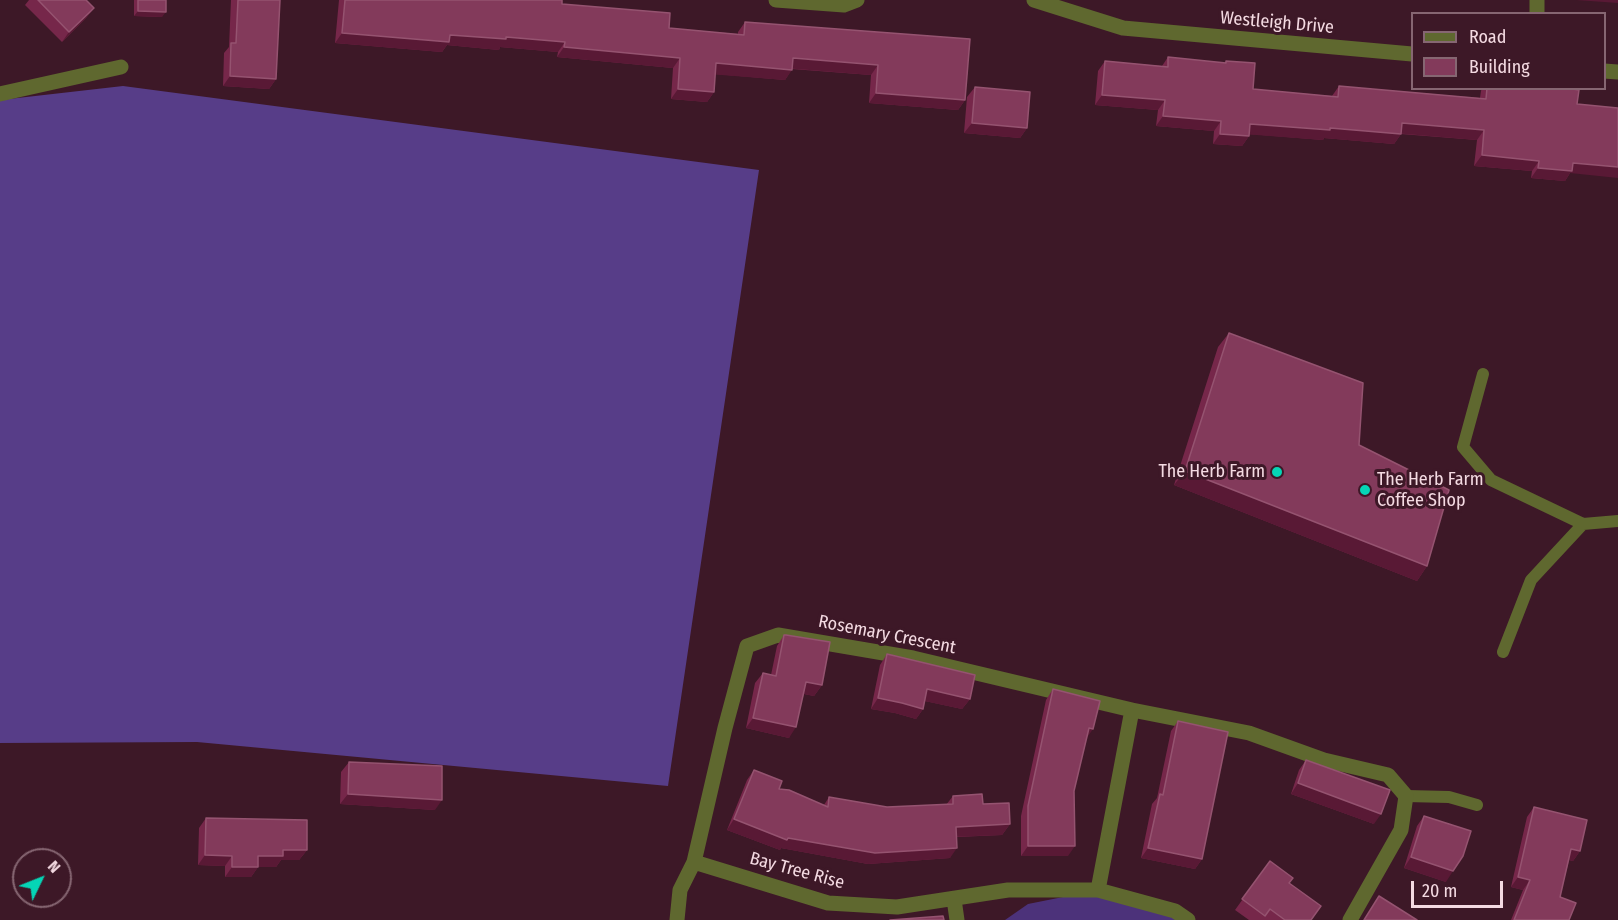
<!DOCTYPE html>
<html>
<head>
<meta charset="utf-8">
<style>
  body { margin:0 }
  #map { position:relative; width:1618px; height:920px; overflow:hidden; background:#3d1827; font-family:"Fira Sans Condensed",sans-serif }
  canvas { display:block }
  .legend { position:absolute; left:1411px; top:12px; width:195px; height:78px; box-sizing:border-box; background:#3d1827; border:2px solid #866672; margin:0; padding:8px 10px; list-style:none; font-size:18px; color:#f4dae2 }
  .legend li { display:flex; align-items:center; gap:12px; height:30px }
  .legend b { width:30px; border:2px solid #866672 }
  .north { position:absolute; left:12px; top:848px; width:60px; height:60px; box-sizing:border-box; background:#3d1827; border:2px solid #866672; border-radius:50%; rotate:47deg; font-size:16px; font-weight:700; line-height:24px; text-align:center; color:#f4dae2 }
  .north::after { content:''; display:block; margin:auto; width:21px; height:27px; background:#05d5b6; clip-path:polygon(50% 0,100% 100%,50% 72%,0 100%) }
  .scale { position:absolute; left:1411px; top:881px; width:92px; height:27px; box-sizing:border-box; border:3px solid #f4dae2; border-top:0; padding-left:8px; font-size:18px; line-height:21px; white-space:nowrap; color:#f4dae2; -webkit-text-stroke:4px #3d1827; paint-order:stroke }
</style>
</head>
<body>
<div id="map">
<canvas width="1618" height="920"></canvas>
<ul class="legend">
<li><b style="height:8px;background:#5f682f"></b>Road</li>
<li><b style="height:16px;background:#833a5b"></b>Building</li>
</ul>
<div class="north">N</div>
<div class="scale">20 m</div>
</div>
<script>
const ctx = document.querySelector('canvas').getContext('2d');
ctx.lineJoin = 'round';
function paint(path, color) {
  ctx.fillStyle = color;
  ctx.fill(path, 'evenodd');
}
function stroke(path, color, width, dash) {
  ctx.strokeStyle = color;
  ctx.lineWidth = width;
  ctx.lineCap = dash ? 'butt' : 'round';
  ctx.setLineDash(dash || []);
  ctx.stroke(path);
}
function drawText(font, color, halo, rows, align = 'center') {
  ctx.font = font + ' "Fira Sans Condensed",sans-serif';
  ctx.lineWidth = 6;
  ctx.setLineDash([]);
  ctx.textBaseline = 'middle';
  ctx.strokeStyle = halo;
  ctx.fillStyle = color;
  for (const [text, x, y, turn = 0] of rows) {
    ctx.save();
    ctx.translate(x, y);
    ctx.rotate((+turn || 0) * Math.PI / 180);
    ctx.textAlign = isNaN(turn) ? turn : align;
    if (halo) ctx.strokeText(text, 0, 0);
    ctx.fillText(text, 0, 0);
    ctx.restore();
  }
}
const green = new Path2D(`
  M1098 890 1188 920H1005L1028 904Z`);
const forest = new Path2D(`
  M123 86 759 170 668 786 197 742 0 743V100Z`);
const service = new Path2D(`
  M1483 374 1463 447 1491 480 1583 524 1618 521
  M1503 652 1531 580 1583 524
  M1406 796 1449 797 1477 805`);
const minor = new Path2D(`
  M776 0 844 5 857 0
  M1034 0 1123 28 1412 54
  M1537 0V14
  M1604 71 1618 72
  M0 94 121 67
  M694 862 828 903 897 907 1008 890H1098L1175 911 1188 920
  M1098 890 1132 710 1249 733 1324 760 1388 775 1406 796 1401 830 1350 920
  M954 899 957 920
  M677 920 680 890 694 862 725 728 747 646 778 635 913 658 1132 710`);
const wall = new Path2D(`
  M29 0H86L94 8 86 18 62 42 25 5Z
  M134 0H166L162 17 134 16Z
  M231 0H280L276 79 269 89 223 86 224 53 229 47Z
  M339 0H562V4L669 28 738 34V32L745 22 970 39 965 100 958 110 869 103 871 75 792 69 785 80 715 74 714 92 707 102 671 99 673 68 557 57 558 52 500 47 499 50 447 45 442 52 335 43Z
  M1168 57 1225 63 1226 61 1253 89 1332 96 1339 86 1480 98 1481 91 1482 88H1566L1570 173 1565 181 1531 178 1532 171 1474 166 1477 140 1401 134 1394 144 1324 138 1323 140 1249 134V136L1242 146 1213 144 1214 131 1156 126 1158 110 1095 105 1098 71 1105 61 1162 66Z
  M975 87 1027 128 1020 138 964 133 967 97Z
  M1229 333 1359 445 1427 566 1417 581 1174 485 1218 347Z
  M784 635 822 685 814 696 804 694 789 738 746 728 755 683 763 673 771 675 777 646Z
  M887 654 970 699 962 709 925 701 923 709 916 719 895 713 871 709 880 665Z
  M1053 689 1086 739 1074 791 1068 856H1021V816L1046 700Z
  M1178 721 1202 859 1195 869 1141 858 1152 804 1157 798 1171 731Z
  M1306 760 1374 824 1291 794 1299 770Z
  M349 762 435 810 340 804 341 772Z
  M754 770 779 789 824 805 829 797 887 807 946 805 953 796 983 804 1010 824 1002 835 957 837 950 858 868 864 781 848 780 850 727 830 747 780Z
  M1534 807 1580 851 1573 861 1569 860 1560 897 1569 920H1511L1523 890 1511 887 1527 817Z
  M1424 816 1446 882 1404 868 1417 826Z
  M206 818 307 850 299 860H281L276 867H258L251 877H225V866L198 865 199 828Z
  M1270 861 1289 883 1311 920H1249L1235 910Z`);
const shadedWall = new Path2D(`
  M1576 0H1618V3Z
  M94 8 86 18 62 42 69 32Z
  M138 11 166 12 162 17 134 16Z
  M342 33 450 35 506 37 565 42 558 52 500 47 499 50 447 45 442 52 335 43Z
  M564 47 680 58 673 68 557 57Z
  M793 58 878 65 871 75 785 68Z
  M716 63 792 70 785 80 709 74Z
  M230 76 276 79 269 89 223 86Z
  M678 89 714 92 707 102 671 99Z
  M876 93 965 100 958 110 869 103Z
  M1102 95 1165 100 1158 110 1095 105Z
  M1163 116 1221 121 1214 131 1156 126Z
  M972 123 1027 128 1020 138 964 133Z
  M1402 123 1484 130 1477 140 1394 133Z
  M1250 124 1330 128 1401 134 1394 144 1324 138 1323 140 1243 134Z
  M1220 134 1249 136 1242 146 1213 144Z
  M1482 155 1539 161 1532 171 1474 166Z
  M1573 163 1618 167V178L1570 173 1565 181 1531 178 1538 168Z
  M1185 471 1427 566 1417 581 1174 485Z
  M806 682 822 685 814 696 799 693Z
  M927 689 970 699 962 709 920 700Z
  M878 698 902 703 923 709 916 719 895 713 871 709Z
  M753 718 796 727 789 738 746 728Z
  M1089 728 1093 729 1086 739Z
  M1298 783 1381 814 1374 824 1291 794Z
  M348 794 442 800 435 810 340 804Z
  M734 819 788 838 957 848 950 858 868 864 781 848 780 850 727 830Z
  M1010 824 1002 835 949 837 956 827Z
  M1028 846H1075L1068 856H1021Z
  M1148 848 1202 859 1195 869 1141 858Z
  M1571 849 1580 851 1573 861 1564 859Z
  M283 850H307L299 860H281L276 867H251L258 856Z
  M205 855 232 856 225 866 198 865Z
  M1411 857 1453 871 1446 882 1404 868Z
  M232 867H258L251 877H225Z
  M1518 877 1530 880 1523 890 1511 887Z`);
const building = new Path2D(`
  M38 0H86L94 8 69 32Z
  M138 0H166V12L138 11Z
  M238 0H280L276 79 230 76 231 43H236Z
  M345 0H562V4L670 13 669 28 744 35 745 22 970 39 965 100 876 93 878 65 793 58 792 70 716 63 714 92 678 89 680 58 564 47 565 42 506 37V39L450 35 449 42 342 33Z
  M1168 57 1226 63V61L1255 63 1253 89 1338 97 1339 86 1486 99 1487 88H1566L1579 90 1577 104 1618 108V167L1573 163 1572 171 1538 168 1539 161 1482 155 1484 130 1402 123 1401 134 1330 128V130L1250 124 1249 136 1220 134 1221 121 1163 116 1165 100 1102 95 1105 61 1168 67Z
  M975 87 1030 92 1027 128 972 123Z
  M1229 333 1363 383 1359 445 1449 490 1427 566 1185 471Z
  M784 635H786L830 642 822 685 806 682 796 727 753 718 763 673 776 676Z
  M887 654 975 675 970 699 927 689 923 709 902 703 878 698Z
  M1053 689 1100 701 1093 729 1089 728 1074 791 1075 846H1028V806Z
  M1178 721 1228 732 1202 859 1148 848 1160 794 1163 795Z
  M1306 760 1390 790 1381 814 1298 783Z
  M349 762 442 766V800L348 794Z
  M754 770 782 781 779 789 789 790 828 807 829 797 887 807 953 804V796L982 794 983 804 1009 803 1010 824 956 827 957 848 875 853 788 838 787 840 734 819Z
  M1534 807 1587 820 1580 851 1571 849 1560 897 1576 903 1569 920H1514L1530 880 1518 877Z
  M1424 816 1471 831 1463 856 1453 871 1411 857Z
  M206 818 307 820V850H283V856H258V867H232V856L205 855Z
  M1270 861 1293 878 1289 883 1321 906 1311 920H1285L1270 909 1265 916 1242 899Z
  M1379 896 1417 920H1364Z
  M943 916 944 920H890Z`);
const markers = [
  [1277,472,6,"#05d5b6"],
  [1365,490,6,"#05d5b6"]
];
const streetNames = [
  ["Westleigh Drive",1277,23,5],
  ["Rosemary Crescent",887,635,11],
  ["Bay Tree Rise",797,871,15]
];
const poiNames = [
  ["The Herb Farm",1265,472],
  ["The Herb Farm",1377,480,"left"],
  ["Coffee Shop",1377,501,"left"]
];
paint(green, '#4c327a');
paint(forest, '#573d88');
stroke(service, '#5f682f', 12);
stroke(minor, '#5f682f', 15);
paint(wall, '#76274a');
paint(shadedWall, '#591935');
paint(building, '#833a5b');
stroke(building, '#955370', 1.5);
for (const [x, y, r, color] of markers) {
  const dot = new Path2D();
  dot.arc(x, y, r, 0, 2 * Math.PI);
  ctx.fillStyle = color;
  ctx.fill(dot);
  stroke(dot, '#3d1827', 2);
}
drawText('18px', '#f4dae2', '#3d1827', streetNames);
drawText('18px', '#f4dae2', '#3d1827', poiNames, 'right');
</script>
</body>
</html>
